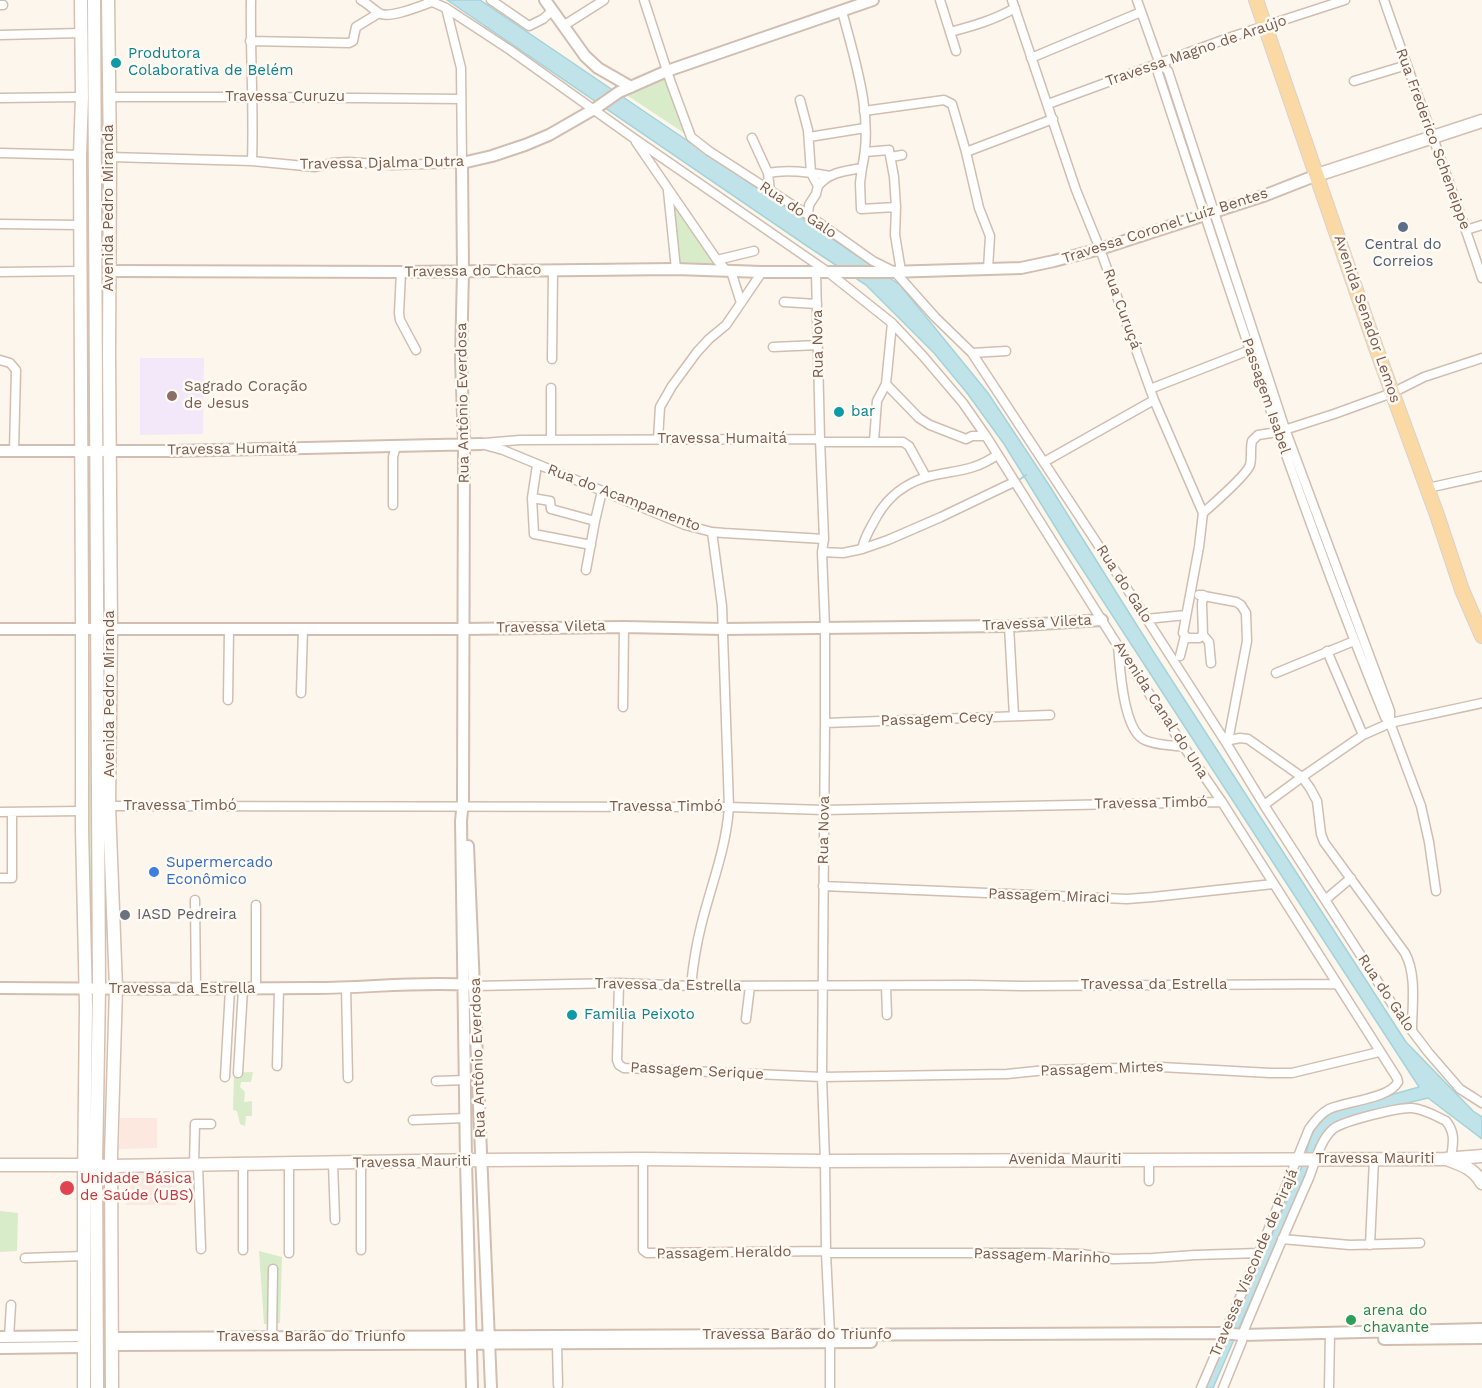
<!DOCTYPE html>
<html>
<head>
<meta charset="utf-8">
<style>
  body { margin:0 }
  canvas { display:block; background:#fdf6ec }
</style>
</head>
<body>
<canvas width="1482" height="1388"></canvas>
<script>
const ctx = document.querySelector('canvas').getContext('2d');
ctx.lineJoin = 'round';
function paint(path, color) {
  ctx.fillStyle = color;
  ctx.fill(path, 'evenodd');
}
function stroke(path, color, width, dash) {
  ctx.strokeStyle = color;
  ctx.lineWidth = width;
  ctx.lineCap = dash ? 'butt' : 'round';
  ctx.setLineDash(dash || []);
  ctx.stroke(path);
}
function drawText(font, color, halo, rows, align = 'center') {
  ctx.font = font + ' "Work Sans",sans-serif';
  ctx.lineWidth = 5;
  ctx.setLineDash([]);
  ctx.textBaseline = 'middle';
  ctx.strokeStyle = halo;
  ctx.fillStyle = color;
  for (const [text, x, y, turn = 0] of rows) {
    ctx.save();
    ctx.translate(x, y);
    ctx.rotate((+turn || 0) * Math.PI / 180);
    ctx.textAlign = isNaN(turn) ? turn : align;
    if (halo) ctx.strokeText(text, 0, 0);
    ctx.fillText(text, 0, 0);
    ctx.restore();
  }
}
const commercial = new Path2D(`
  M120 1118H157V1148L119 1149Z
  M177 1171 176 1205H126L125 1174Z`);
const education = new Path2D(`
  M140 358H204L203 434 140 435Z`);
const green = new Path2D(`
  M86 0H92V441L86 442 88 266Z
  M98 0H105L107 441H98Z
  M668 70 687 135 622 92Z
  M670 190 722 268 679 271Z
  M87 472H93L94 625H87Z
  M86 651H94L97 984H87Z
  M253 1072 251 1082H241L240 1087 245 1092 244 1102 252 1101V1116H246L245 1126 240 1124 237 1111 233 1110 234 1073Z
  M0 1211 18 1213 17 1251 0 1252Z
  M259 1251 282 1257 280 1323 264 1324Z`);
const water = new Path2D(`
  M447 0H480L900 285 988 393 1049 485 1153 651 1406 1042 1473 1111 1482 1117V1139L1428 1098 1350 1117 1335 1122 1326 1130 1321 1138 1213 1388H1205L1305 1159C1309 1137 1315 1120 1337 1110L1419 1087 1064 541 1004 444 967 393 934 353 866 285 807 246Z`);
const stream = new Path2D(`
  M1019 480 1026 475`);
const minor = new Path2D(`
  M251 0C250 54 254 107 252 161
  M361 0C367 3 376 12 381 14 392 18 420 6 432 2
  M428 0 446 8 510 50 632 137 828 272 892 323 923 356 963 403 986 436 1118 646 1184 747 1222 802 1397 1078 1398 1082C1389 1099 1347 1101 1329 1109 1320 1114 1315 1121 1309 1129L1259 1253 1201 1388
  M491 0 529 26 543 19 552 11
  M644 0 671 83 691 137 709 151 808 215 873 261 895 272 935 317 972 353 1139 607 1225 741 1264 805 1394 1007 1428 1052 1460 1089 1482 1103
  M940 0 956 51
  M1012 0 1076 190 1100 249 1154 400 1203 513 1199 547 1183 633 1187 638H1199L1203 635 1202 604 1203 595
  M1137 0 1159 62 1168 71 1285 429 1390 711V723L1421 806 1429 842 1436 891
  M1384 0C1416 93 1451 184 1482 278
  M0 5H3
  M563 26 604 0
  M950 32C973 26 994 20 1015 8
  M0 35 81 33
  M250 41 349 43 353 41 356 27 379 13
  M1031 58 1141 12
  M1159 62 1158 73C1229 289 1299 506 1385 717L1390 723
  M1354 81 1407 65
  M109 97H252L461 99
  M0 98 82 97
  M800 100 808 130 811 173 818 186 816 194 809 205 808 215
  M1048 104 1231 37 1345 0
  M864 111 944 100 952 104 966 152 979 208 990 236 988 269
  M809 137 865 128
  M752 138 768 173 770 191
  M636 142 717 260 726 270
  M865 152 889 150 894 177 896 207 895 235 901 271
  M966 152 1053 119
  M0 153 80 155
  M110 157 252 161 315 167 332 163 348 162 392 165 462 163 461 68 446 8
  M891 157 902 155
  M862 168 860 183 861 209 896 207
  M768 173C788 169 810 172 830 176
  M818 186C829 172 845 171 862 168 874 116 855 61 842 11
  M668 191 676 269
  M0 224 80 225
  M1466 230 1482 225
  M717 260 754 251
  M731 271 741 303
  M0 272 81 271
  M401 272 399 313 400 320 416 350
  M816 272 820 439 824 539 822 552 825 628V723L822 1077 825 1161 826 1253 830 1335V1388
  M784 302 817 304
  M773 347 818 345
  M972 353 1006 351
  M552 359 553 270
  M0 360 10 363 16 370 14 451
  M886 384 919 418 930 425 966 439 972 436H986
  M1150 389 1250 350
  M658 439 660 407 672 386 697 352 709 339 726 325 762 272
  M551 440V388
  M874 441 877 401 886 384 892 323
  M820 442H903L909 446 926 477
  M484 443 520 440 820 439
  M481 444 503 450 685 525 712 532 724 533 824 539
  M1044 462 1154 400
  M537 465 532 498 534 534 591 545
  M1428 488 1482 476
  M532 498 550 501 551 509 595 521
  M393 505V457L396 446
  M1203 513C1213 504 1246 476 1250 465 1252 458 1250 449 1252 441L1258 435 1278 432 1334 414 1392 393 1424 377 1482 358
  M862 549C865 535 870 529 877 516 888 497 906 483 927 477 954 470 973 472 997 455
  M822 552 843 553 862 549 888 540 941 517 1014 482
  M586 570 595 521 602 491
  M1199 595 1236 602 1241 605 1246 613 1247 641 1228 741
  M1146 619 1186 615
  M1009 626 1014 716
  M1203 635 1209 642 1211 663
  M1118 646C1120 668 1123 727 1143 739 1152 745 1172 745 1184 747
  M1327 651 1363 735
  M1180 656 1185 636
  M1276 673 1354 641
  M301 693 303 629
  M228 700 229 629
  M623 707 624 627
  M825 723 1050 715
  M1225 741 1240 738 1248 739 1302 777 1310 788 1317 801 1321 834 1324 842 1405 953C1417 975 1412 1006 1412 1030
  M1264 805 1302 777 1363 735 1390 723 1482 703
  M109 806 729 807 824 810 1222 802
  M0 812 82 811
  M0 878H12V812
  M823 886 1127 899 1153 897 1273 884
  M195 900 196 990
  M1325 900 1351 878
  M619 983 617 1060 619 1065 624 1068 822 1077 1007 1074 1046 1070 1161 1067 1270 1073H1292L1379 1052
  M475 986 619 983 691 986 970 985 1022 986 1336 984
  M691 986C693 966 696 946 701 926 711 885 726 850 729 807L722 606 712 532
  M886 986 887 1015
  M346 987 348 1078
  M256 989V905
  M746 1019 750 986
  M277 1066 279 989
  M238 1073 243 989
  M225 1077 230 989
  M436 1081 466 1080
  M413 1120 466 1118
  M643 1159V1250L647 1253 826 1251
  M1149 1160V1181
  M333 1163 335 1220
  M289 1164V1253
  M194 1165 195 1124H211
  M198 1165 201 1249
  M243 1165V1250
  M1282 1239 1350 1245 1420 1243
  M1370 1245 1374 1159
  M361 1250V1162
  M826 1253H1041L1082 1254 1113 1259 1153 1258 1195 1255 1259 1253
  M25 1258 84 1256
  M9 1337 11 1305
  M272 1337 273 1269
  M557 1344 558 1385
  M1223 1388 1242 1341V1335C1264 1282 1286 1230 1309 1178 1315 1163 1320 1140 1333 1129 1343 1121 1399 1107 1412 1108 1424 1109 1436 1116 1446 1121 1457 1135 1452 1145 1451 1161
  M1329 1388 1330 1333`);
const tertiary = new Path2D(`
  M545 0 585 56 598 68 631 87
  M110 271 401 272 676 269 762 272H889L1021 268 1054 261 1100 249 1266 195 1317 175
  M0 451H173L481 444
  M0 629H463L624 627 723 629 1009 626 1102 620
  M468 846 491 1388
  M0 988C105 989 210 989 315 988 367 988 419 981 471 985
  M0 1337 84 1336
  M112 1338 1224 1333 1242 1335 1482 1329
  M1384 1339 1482 1338
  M112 1345 871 1342
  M0 1348 84 1347
  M472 1388 466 1161 461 821 463 800 464 444 461 359 463 271 462 163 492 156 525 145 549 135 596 108 619 92 667 71 873 0`);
const secondary = new Path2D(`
  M81 0 82 97 80 155 82 616V830L86 1006 84 1184V1388
  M94 0 99 989 96 1165 97 1388
  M108 0 110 157 109 353 111 629 109 806 116 988 111 1155 112 1388
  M1317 175 1482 121
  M1449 1160C1463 1165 1474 1169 1482 1183
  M0 1165H84L111 1166 482 1160 643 1159 825 1161 1445 1159 1482 1156`);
const primary = new Path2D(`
  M1256 0 1376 348 1437 515 1462 590 1482 636`);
const markers = [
  [116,63,6,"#0f9aa8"],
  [1403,227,6,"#5c6f8a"],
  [172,396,6,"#8d6e63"],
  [839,412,6,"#0f9aa8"],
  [154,872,6,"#3f7fe0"],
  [125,915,6,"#6b7280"],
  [572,1015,6,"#0f9aa8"],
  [67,1188,8,"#e0444e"],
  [1351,1320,6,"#2e9e5b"]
];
const streetNames = [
  ["Travessa Magno de Araújo",1196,51,-19],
  ["Travessa Curuzu",285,97],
  ["Rua Frederico Scheneippe",1433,139,70],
  ["Travessa Djalma Dutra",382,163,-1],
  ["Avenida Pedro Miranda",109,208,-90],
  ["Rua do Galo",798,210,34],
  ["Travessa Coronel Luíz Bentes",1165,226,-18],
  ["Travessa do Chaco",473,271,-1],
  ["Rua Curuçá",1122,309,70],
  ["Avenida Senador Lemos",1367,319,71],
  ["Rua Nova",818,344,-91],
  ["Passagem Isabel",1266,396,71],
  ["Rua Antônio Everdosa",463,403,-91],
  ["Travessa Humaitá",722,439],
  ["Travessa Humaitá",232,449,-1],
  ["Rua do Acampamento",624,498,21],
  ["Rua do Galo",1124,584,57],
  ["Travessa Vileta",1037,623,-3],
  ["Travessa Vileta",551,627,-1],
  ["Avenida Pedro Miranda",110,694,-90],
  ["Avenida Canal do Una",1161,710,57],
  ["Passagem Cecy",937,719,-2],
  ["Travessa Timbó",1151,803,-1],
  ["Travessa Timbó",180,806],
  ["Travessa Timbó",666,807],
  ["Rua Nova",824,830,-89],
  ["Passagem Miraci",1049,896,2],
  ["Travessa da Estrella",668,985,1],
  ["Travessa da Estrella",1154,985],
  ["Travessa da Estrella",182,989],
  ["Rua do Galo",1386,993,56],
  ["Rua Antônio Everdosa",478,1058,-92],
  ["Passagem Mirtes",1102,1069,-2],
  ["Passagem Serique",697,1071,3],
  ["Travessa Mauriti",1375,1159],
  ["Avenida Mauriti",1065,1160],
  ["Travessa Mauriti",412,1162,-1],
  ["Passagem Heraldo",724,1253,-1],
  ["Passagem Marinho",1042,1256,2],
  ["Travessa Visconde de Pirajá",1254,1263,-67],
  ["Travessa Barão do Triunfo",797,1335],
  ["Travessa Barão do Triunfo",311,1337]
];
const cultureNames = [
  ["Produtora",128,54],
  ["Colaborativa de Belém",128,71],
  ["bar",851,412],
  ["Familia Peixoto",584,1015]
];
const serviceNames = [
  ["Central do",1403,245],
  ["Correios",1403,262]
];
const educationNames = [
  ["Sagrado Coração",184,387],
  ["de Jesus",184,404]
];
const shopNames = [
  ["Supermercado",166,863],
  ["Econômico",166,880]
];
const worshipNames = [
  ["IASD Pedreira",137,915]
];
const healthNames = [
  ["Unidade Básica",80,1179],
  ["de Saúde (UBS)",80,1196]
];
const leisureNames = [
  ["arena do",1363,1311],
  ["chavante",1363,1328]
];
paint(commercial, '#fde8e0');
paint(education, '#f3e8fa');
paint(green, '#d8ecc9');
paint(water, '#bfe3e8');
stroke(water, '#a5d3da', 1.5);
stroke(stream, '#a5d3da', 2);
stroke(minor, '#d1beb0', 11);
stroke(tertiary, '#d1beb0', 14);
stroke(secondary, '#d6c0b0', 15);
stroke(primary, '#dad1cd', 16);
stroke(minor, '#fff', 8);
stroke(tertiary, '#fff', 10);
stroke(secondary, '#fff', 12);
stroke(primary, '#fbd9a5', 14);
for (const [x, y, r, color] of markers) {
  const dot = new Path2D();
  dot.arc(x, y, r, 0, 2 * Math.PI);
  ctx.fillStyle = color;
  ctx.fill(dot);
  stroke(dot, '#fffaf3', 2);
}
drawText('15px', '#7a5c4d', '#fffaf3', streetNames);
drawText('15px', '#0d838f', '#fffaf3', cultureNames, 'left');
drawText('15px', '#4e5e75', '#fffaf3', serviceNames);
drawText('15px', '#785e54', '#fffaf3', educationNames, 'left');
drawText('15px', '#366cbe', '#fffaf3', shopNames, 'left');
drawText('15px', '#5b616d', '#fffaf3', worshipNames, 'left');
drawText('15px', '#be3a42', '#fffaf3', healthNames, 'left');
drawText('15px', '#27864d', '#fffaf3', leisureNames, 'left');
</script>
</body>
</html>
